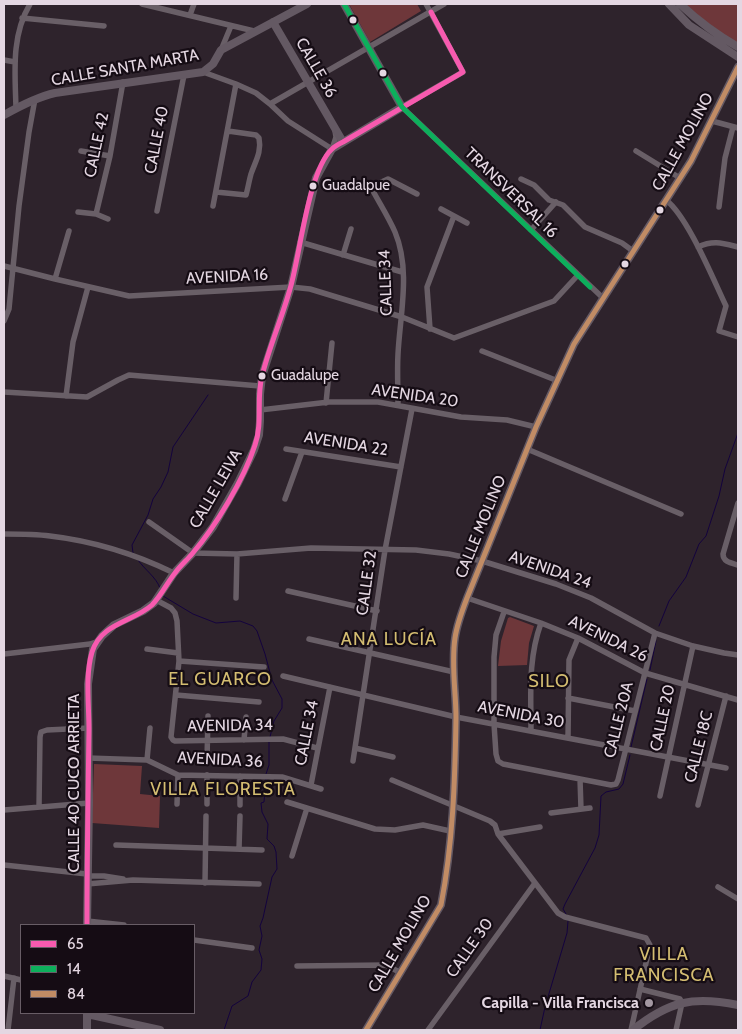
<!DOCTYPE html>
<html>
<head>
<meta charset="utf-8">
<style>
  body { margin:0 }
  #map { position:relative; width:742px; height:1034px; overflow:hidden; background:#2e232c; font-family:Cabin,sans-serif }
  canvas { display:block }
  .frame { position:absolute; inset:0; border:5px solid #e4d7e2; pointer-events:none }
  .legend { position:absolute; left:20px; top:924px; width:175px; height:90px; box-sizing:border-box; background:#150c14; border:1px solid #685d66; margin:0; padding:6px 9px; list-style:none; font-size:15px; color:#e4d7e2 }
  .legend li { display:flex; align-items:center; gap:10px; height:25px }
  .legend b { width:25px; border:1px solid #685d66 }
</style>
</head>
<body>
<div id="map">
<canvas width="742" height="1034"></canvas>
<div class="frame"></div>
<ul class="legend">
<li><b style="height:6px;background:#f75aaf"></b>65</li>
<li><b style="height:6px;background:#0daf5c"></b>14</li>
<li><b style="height:6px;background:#c18c65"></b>84</li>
</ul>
</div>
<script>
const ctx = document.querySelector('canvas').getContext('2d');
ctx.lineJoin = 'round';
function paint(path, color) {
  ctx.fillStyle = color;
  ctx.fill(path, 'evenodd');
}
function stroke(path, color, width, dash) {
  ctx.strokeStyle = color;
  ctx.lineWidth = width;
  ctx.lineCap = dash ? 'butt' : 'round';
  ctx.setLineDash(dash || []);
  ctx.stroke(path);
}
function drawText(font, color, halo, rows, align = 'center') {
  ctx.font = font + ' Cabin,sans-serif';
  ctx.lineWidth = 4.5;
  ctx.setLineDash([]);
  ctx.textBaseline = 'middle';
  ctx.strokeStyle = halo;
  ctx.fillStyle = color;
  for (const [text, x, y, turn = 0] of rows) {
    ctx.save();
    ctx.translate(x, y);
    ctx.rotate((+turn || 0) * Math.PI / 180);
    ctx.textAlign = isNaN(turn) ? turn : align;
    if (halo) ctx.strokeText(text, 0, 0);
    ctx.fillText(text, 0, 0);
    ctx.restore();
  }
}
const green = new Path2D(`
  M349 4H417L421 11 370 42Z
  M684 4H738V45L726 38Z
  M510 617 534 626 529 643 527 665 498 666 501 641 508 618Z
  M94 764 142 766 140 794 160 796 159 828 92 823Z`);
const stream = new Path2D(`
  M133 553 132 545 148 515 153 499 161 487 168 472 173 447 208 395
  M138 560C145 570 156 577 160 588
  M163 596 193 614 216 623 240 621 253 626 257 631 265 654 272 680 282 699V708L274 721 270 737
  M659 626 669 601 686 577 699 544 706 536 719 496 725 469 738 433
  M650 670 656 641
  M631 747 647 679
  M266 774 269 765V741
  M566 914 563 909 565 904 595 848 599 835 601 796 606 792 619 789 623 784 630 755
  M224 1030 232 1006 248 996 252 982 261 970 262 959 259 950 262 936 260 926 263 918 272 877 277 869 276 852 274 846 267 839 268 824 262 812 261 803 264 802 266 778
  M540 1030 545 1007 567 933 568 921`);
const street = new Path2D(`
  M142 4 254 31
  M426 4 463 72 402 107 603 298
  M190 15 194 4
  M22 18 104 26
  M221 50 231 26
  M4 60 15 62
  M203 72 236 84 256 93 270 104 288 121 332 149 336 137 335 131
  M270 104 444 4
  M16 108C15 73 11 36 30 4
  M712 121 738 128
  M81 151 110 156
  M636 151 680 178
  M521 179 534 185 549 200 563 205 585 227 622 243 633 251
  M216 192 246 195C248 188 249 181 251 174 255 162 262 152 259 138L256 135 228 131
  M666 200C688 217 713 279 726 306L719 331 738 337
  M213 206 236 84
  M719 207 725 158 733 127
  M441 209 467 223
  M157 211 184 75
  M78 212 96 214 108 219
  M96 214 110 156 123 82
  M531 230 556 202
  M300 242 402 272
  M698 247C713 240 722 243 738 247
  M343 255 351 229
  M4 266 55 279 129 296 291 287 310 289 402 317 454 338 554 301 578 275
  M55 279 69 231
  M4 321 9 309 19 206 29 132 35 99
  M430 329 427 287 454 216
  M482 351 558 381
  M4 392 87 397 118 380 129 375 260 386
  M66 396 73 342 88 287
  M326 403 332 343
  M398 404C398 388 397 371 398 354 400 315 411 270 395 232 389 218 380 204 373 191L375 185 388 179 417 194
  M260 410 329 402H378L461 417 507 420 536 427
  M286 449 401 467
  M527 449 681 514
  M285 499 302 452
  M738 503 723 554C723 562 731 563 738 565
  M149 522 193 553 237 554 311 548 416 550 449 554 482 561 556 584 591 598 655 633 693 646 724 653 738 655
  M4 534C19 534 35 534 50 536 93 541 135 554 174 573
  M288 591 377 611
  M236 598 237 554
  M467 598 541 623 578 638 645 673 738 700
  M156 600 171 608 175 613 177 621 179 661 171 737 173 740 175 741 283 739 317 748
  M504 612 496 635 494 657V724L496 754 498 761 503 764 611 785 616 784 618 780 655 633
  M309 639 454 672
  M147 649 178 653
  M4 654 90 644 96 642
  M179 661 264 667
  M283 676 456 717 726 768
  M176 695 259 702
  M568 698 635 711
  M531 731C531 693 528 659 541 623
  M568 738 569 660 578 638
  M244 740 246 717
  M355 748 393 757
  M88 758 147 760 178 775 282 777 321 789
  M207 759 208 716
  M147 760 150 728
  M353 761 385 550 412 409
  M207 775V804
  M240 776V805
  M580 779 581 809
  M392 780 490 821 495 825 498 834 558 913 565 917 646 938 650 945 631 1030
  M311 785 330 687
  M660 796 693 646
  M287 802 375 829 395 830 423 825 450 831
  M177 804 178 775
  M698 805 726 696
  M39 807 40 737 41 732 47 730 89 728
  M4 810 89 803
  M551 813 590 808
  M498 834 540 827
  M116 845 262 850
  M239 849 240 816
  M292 856 307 808
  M4 865 87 874
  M87 876H104L123 879
  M205 883 206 816
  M87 884 133 880 259 884
  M718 887 738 899
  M87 921 124 925
  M194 940 252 948
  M297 966 386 965 401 973
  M4 976 21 980
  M640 989 680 999 682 1003 676 1030
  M8 1030 14 978
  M428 1030 535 883`);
const secondary = new Path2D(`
  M669 4 689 25 738 57
  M680 4C698 21 717 35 738 47
  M273 22 343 142
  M4 115C20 106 37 97 55 93L203 72 213 64 221 50 307 4
  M87 925 89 803 88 684 93 649 102 636 114 625 143 611 154 603 174 573 193 553 213 527 238 483 254 450 259 435 260 421V394L262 376 291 287 316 178 332 149 402 107 344 4
  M87 1014 160 1030
  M87 1030V1013
  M366 1030 441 905C453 844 455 780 456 718 456 692 451 664 455 638 457 624 462 611 467 598L536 427 574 344 691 161 738 67
  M633 1030C669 1001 693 996 738 1005`);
const bus1 = new Path2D(`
  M87 925C87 860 88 795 89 730 89 704 85 676 92 652 101 623 133 622 152 605 161 596 167 583 175 573 180 566 187 560 192 554 216 526 244 479 255 445 263 422 256 399 262 376 269 347 282 318 290 289 300 256 308 171 332 149 335 146 339 144 343 142L463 72 431 12`);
const bus2 = new Path2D(`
  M344 4 402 107 590 287`);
const bus3 = new Path2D(`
  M366 1030 441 905C453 844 455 780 456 718 456 692 451 664 455 638 457 624 462 611 467 598L536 427 574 344 691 161 738 67`);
const markers = [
  [353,20,4.5,"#e4d7e2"],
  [383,73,4.5,"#e4d7e2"],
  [313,186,4.5,"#e4d7e2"],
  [660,210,4.5,"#e4d7e2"],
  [625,264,4.5,"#e4d7e2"],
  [262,376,4.5,"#e4d7e2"],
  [649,1003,5,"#a498a2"]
];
const busNames = [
  ["Guadalpue",322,186],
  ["Guadalupe",271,376]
];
const streetNames = [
  ["CALLE SANTA MARTA",125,68,-10],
  ["CALLE 36",316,68,60],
  ["CALLE 40",157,140,-79],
  ["CALLE MOLINO",683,142,-61],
  ["CALLE 42",97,145,-78],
  ["TRANSVERSAL 16",511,193,44],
  ["AVENIDA 16",227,277,-3],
  ["CALLE 34",386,283,-92],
  ["AVENIDA 20",415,396,8],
  ["AVENIDA 22",346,444,9],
  ["CALLE LEIVA",216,489,-60],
  ["CALLE MOLINO",481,527,-68],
  ["AVENIDA 24",550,570,19],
  ["CALLE 32",367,583,-82],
  ["AVENIDA 26",608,639,26],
  ["AVENIDA 30",521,715,11],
  ["CALLE 20",663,718,-78],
  ["CALLE 20A",619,720,-76],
  ["AVENIDA 34",230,726,-1],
  ["CALLE 34",307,733,-79],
  ["CALLE 18C",699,747,-76],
  ["AVENIDA 36",220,760,3],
  ["CALLE 40 CUCO ARRIETA",74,783,-90],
  ["CALLE MOLINO",400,944,-60],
  ["CALLE 30",470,948,-55]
];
const poiNames = [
  ["Capilla - Villa Francisca",639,1003]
];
const neighbourhoodNames = [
  ["ANA LUCÍA",389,640],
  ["EL GUARCO",220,680],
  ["SILO",549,682],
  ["VILLA FLORESTA",223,790],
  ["VILLA",664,955],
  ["FRANCISCA",664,976]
];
paint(green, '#6e373a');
stroke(stream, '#14033e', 1);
stroke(street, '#695f67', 5.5);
stroke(secondary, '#645963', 8);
stroke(bus1, '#f75aaf', 5);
stroke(bus2, '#0daf5c', 5);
stroke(bus3, '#c18c65', 5);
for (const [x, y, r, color] of markers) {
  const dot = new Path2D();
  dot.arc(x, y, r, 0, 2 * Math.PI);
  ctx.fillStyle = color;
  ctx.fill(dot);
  stroke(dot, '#150c14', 2);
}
drawText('15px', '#e4d7e2', '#150c14', busNames, 'left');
drawText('16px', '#e4d7e2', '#150c14', streetNames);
drawText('bold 16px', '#e4d7e2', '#150c14', poiNames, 'right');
ctx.letterSpacing = '1px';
drawText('18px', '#d4bd71', '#150c14', neighbourhoodNames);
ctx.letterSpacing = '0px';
</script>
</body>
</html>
